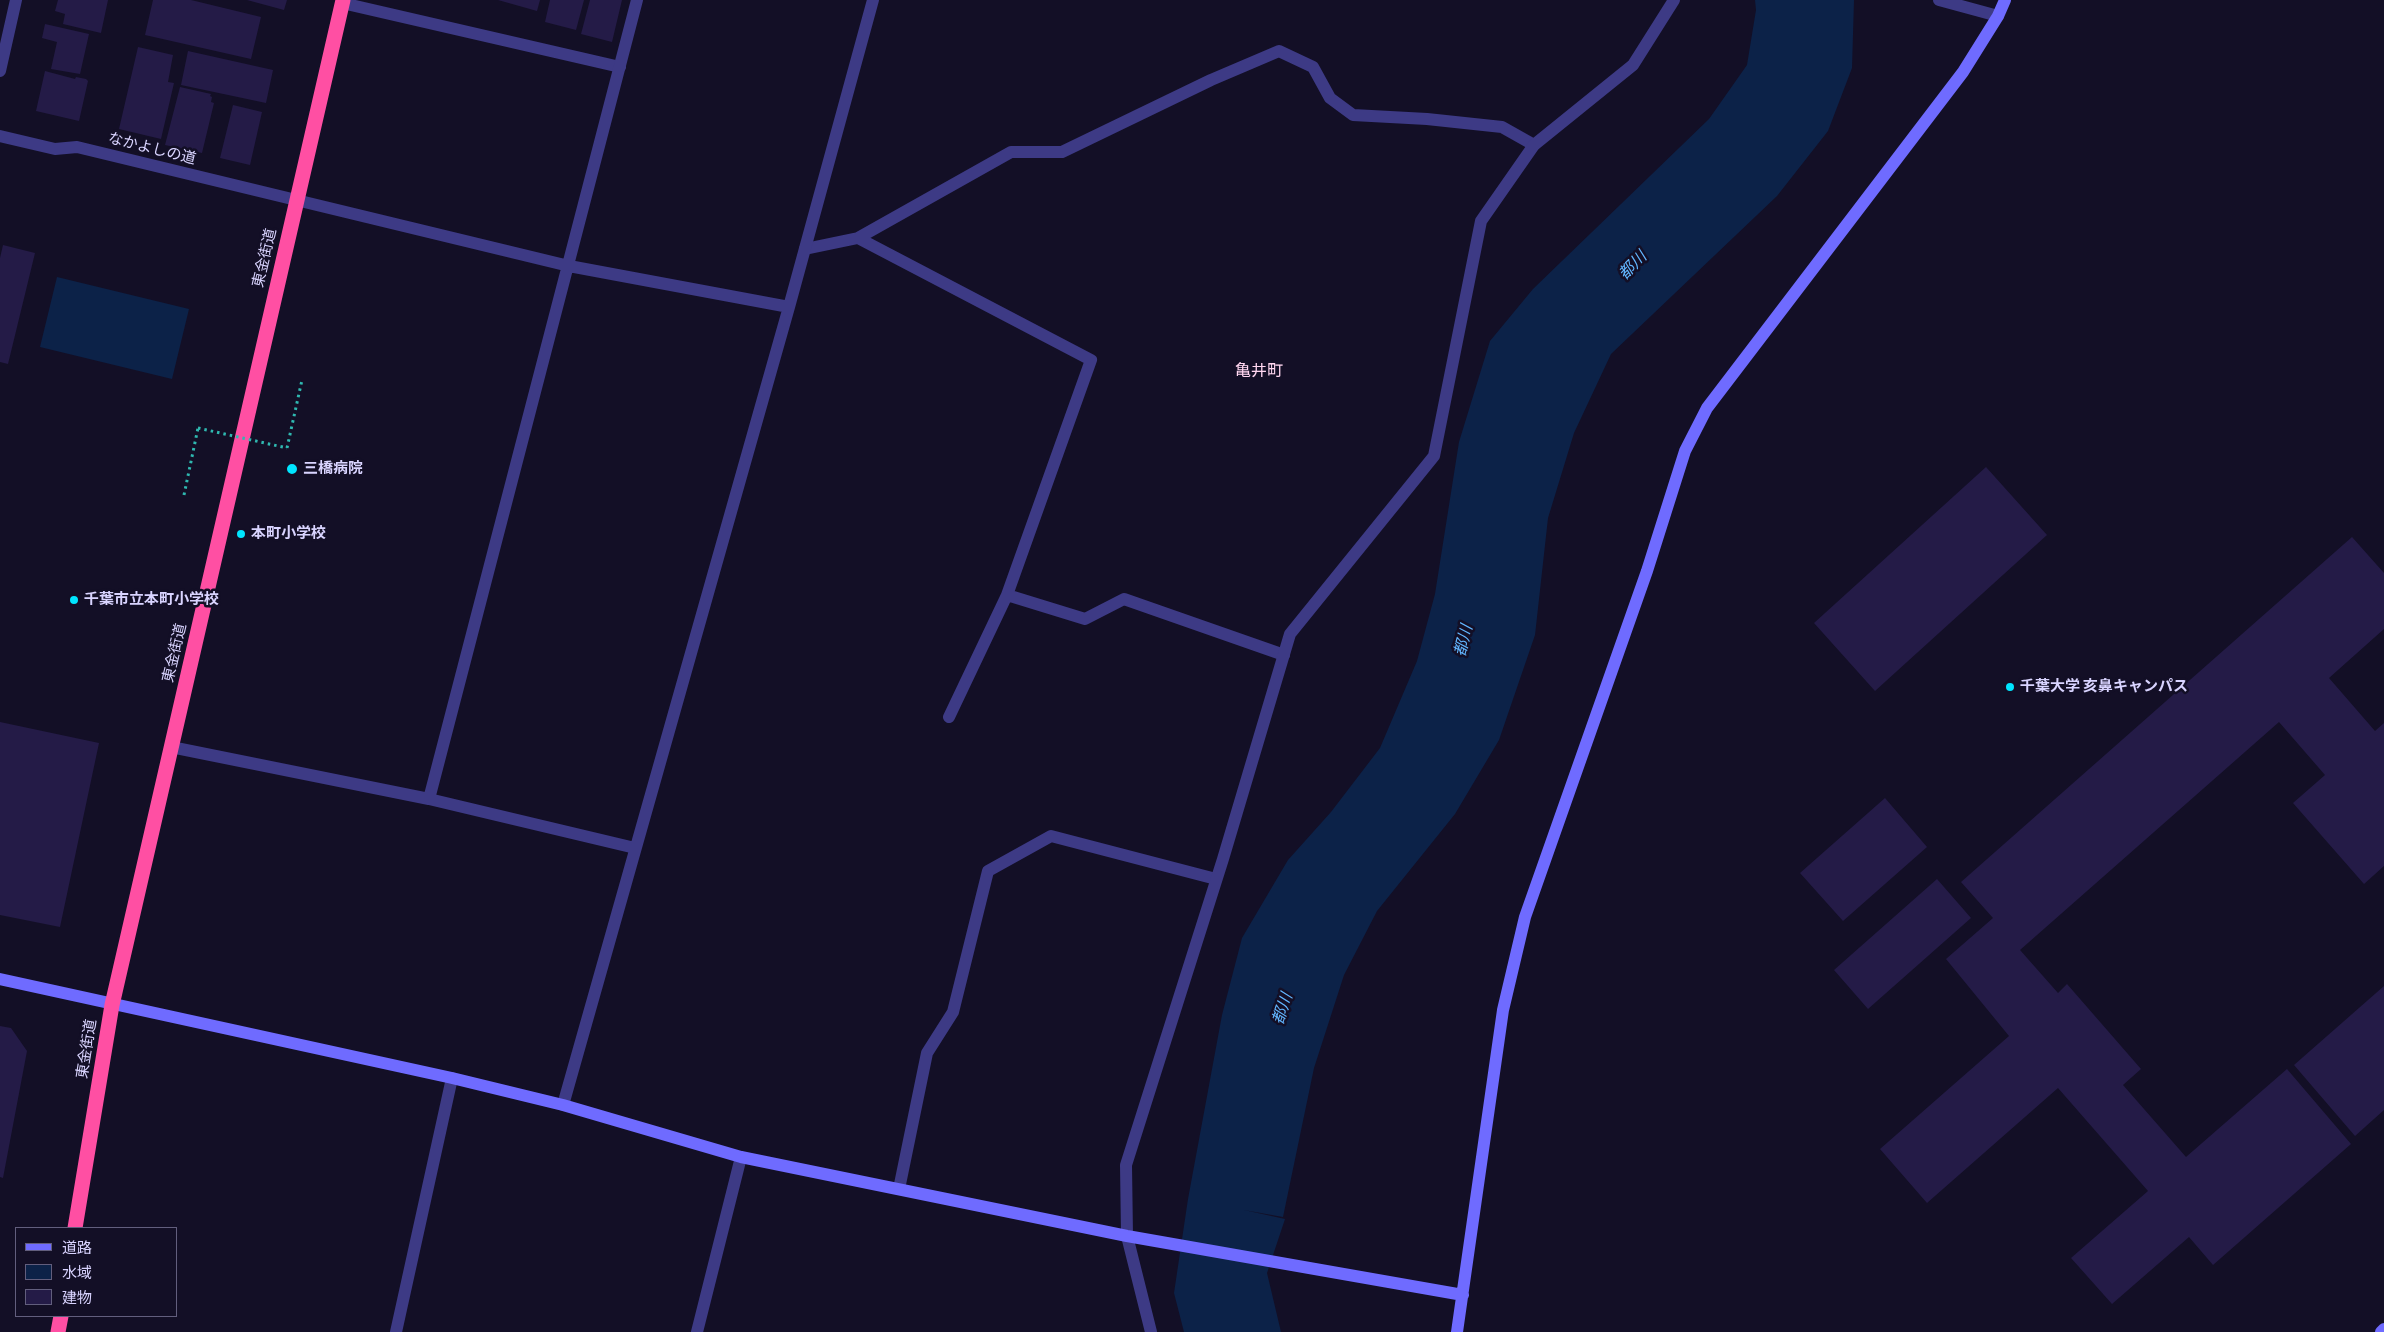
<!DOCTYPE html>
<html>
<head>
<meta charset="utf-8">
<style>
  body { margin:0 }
  #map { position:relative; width:2384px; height:1332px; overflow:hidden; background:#130f26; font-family:Manrope,"Noto Sans JP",sans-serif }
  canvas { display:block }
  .legend { position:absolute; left:15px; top:1227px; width:162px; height:90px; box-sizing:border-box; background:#130f26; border:1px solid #625e7d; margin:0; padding:6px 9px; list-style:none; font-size:15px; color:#d9d4ff }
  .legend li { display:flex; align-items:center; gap:10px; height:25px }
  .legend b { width:25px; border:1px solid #625e7d }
</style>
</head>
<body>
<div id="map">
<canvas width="2384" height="1332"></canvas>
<ul class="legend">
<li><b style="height:6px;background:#6f6bff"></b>道路</li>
<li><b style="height:14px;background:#0c2248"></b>水域</li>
<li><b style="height:14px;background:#241b47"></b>建物</li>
</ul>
</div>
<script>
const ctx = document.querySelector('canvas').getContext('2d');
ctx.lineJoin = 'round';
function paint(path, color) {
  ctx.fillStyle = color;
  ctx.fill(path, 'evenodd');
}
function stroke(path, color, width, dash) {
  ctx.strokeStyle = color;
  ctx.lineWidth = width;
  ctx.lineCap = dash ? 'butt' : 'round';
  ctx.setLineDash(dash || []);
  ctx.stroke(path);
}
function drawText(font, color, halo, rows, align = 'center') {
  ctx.font = font + ' Manrope,"Noto Sans JP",sans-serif';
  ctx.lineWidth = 5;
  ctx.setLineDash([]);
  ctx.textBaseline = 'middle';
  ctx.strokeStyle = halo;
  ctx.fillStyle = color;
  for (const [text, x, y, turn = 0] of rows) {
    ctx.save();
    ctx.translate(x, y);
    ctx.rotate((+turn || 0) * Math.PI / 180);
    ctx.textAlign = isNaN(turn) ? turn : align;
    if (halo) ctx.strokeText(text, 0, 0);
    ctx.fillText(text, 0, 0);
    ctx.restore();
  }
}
const water = new Path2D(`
  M1755 0H1854L1852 68 1828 131 1777 196 1611 354 1574 433 1548 518 1535 635 1499 740 1455 814 1377 911 1344 975 1314 1068 1283 1217 1244 1210 1285 1219 1267 1273 1281 1332H1184L1174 1293 1188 1199 1222 1015 1242 938 1288 860 1331 812 1380 748 1417 661 1435 594 1459 442 1490 341 1533 289 1709 119 1747 65 1756 10Z
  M57 277 189 309 172 379 40 347Z`);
const building = new Path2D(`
  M58 0H108L101 33 63 24 65 14 55 11Z
  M153 0H191L261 17 251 59 145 35Z
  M247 0H287L284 10Z
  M498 0H540L537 11Z
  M550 0H584L576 30 545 22Z
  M590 0H622L612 42 581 34Z
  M45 24 89 34 80 74 51 69 57 42 42 38Z
  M138 47 173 55 168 82 174 83 161 139 119 129Z
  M188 51 273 70 266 103 181 85Z
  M45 71 75 79 76 77 86 79 88 81 79 121 36 111Z
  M180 87 211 94 210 96 212 97 211 102 214 103 202 153 165 145Z
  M233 105 262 112 250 165 220 158Z
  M3 245 35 253 8 364 0 362V258Z
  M1986 467 2047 535 1875 691 1814 623Z
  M2352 537 2384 573V629L2329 678 2375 731 2384 723V866L2364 884 2293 803 2325 775 2279 722 2020 950 2058 993 2067 984 2141 1069 2123 1085 2186 1157 2287 1069 2351 1144 2213 1265 2189 1237 2112 1304 2071 1258 2148 1191 2058 1088 1927 1203 1880 1149 2009 1036 1946 959 1993 918 1961 882Z
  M0 722 99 743 60 927 0 915Z
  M1885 798 1927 847 1843 921 1800 873Z
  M1937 879 1971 918 1868 1009 1834 970Z
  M2384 986V1110L2355 1136 2294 1065Z
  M0 1026 11 1028 27 1051 3 1178 0 1177Z`);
const path = new Path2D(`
  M287 448 302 380
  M184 495 198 428`);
const lane = new Path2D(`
  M342 3 620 67
  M858 238 1091 360 1007 595 949 717
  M805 249 858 238 1011 152H1062L1211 80 1279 51 1313 67 1330 98 1353 115 1427 119 1502 127 1534 145
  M1007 595 1085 619 1124 599 1284 655
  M899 1189 927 1053 953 1012 988 871 1051 836 1216 879`);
const street = new Path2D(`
  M1939 0 1998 16
  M0 71 16 0
  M0 136 55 149 77 147 569 266 789 307
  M171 747 429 799 635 848
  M429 799 637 0
  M563 1105 789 307 873 0
  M396 1332 452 1078
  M697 1332 741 1157
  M1151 1332 1127 1236 1126 1165 1223 859 1290 634 1434 456 1481 221 1534 145 1633 65 1674 0`);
const secondary = new Path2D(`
  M0 979 452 1078 563 1105 741 1157 1127 1236 1463 1295
  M1457 1332 1503 1010 1525 917 1647 571 1685 451 1707 408 1963 72 1998 16 2005 0
  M2381 1332 2384 1329`);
const highway = new Path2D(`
  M75 1228 112 1005 343 0
  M58 1332 61 1316`);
const pathBridge = new Path2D(`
  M198 428 287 448`);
const markers = [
  [292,469,6,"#00e5ff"],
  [241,534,5,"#00e5ff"],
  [74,600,5,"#00e5ff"],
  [2010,687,5,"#00e5ff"]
];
const streetNames = [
  ["なかよしの道",152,149,14],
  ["東金街道",265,258,-77],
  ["東金街道",175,653,-77],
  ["東金街道",87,1049,-81]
];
const poiNames = [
  ["三橋病院",303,469],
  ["本町小学校",251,534],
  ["千葉市立本町小学校",84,600],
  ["千葉大学 亥鼻キャンパス",2020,687]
];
const waterNames = [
  ["都川",1633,266,-46],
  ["都川",1464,641,-76],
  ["都川",1283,1009,-72]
];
const neighbourhoodNames = [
  ["亀井町",1259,372]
];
paint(water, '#0c2248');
paint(building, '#241b47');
stroke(path, '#2fb8b0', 3, [2.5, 4]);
stroke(lane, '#3d3a85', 12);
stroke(street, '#3d3a85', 12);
stroke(secondary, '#6f6bff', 12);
stroke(highway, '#ff4fa3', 15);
stroke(pathBridge, '#2fb8b0', 3, [2.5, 4]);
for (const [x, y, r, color] of markers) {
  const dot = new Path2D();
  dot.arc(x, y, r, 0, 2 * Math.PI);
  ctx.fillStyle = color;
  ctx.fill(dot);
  stroke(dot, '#130f26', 2);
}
drawText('15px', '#d9d4ff', '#130f26', streetNames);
drawText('bold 15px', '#d9d4ff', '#130f26', poiNames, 'left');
drawText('italic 16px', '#62b6ff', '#130f26', waterNames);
drawText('16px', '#ffd6f0', '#130f26', neighbourhoodNames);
</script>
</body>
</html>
